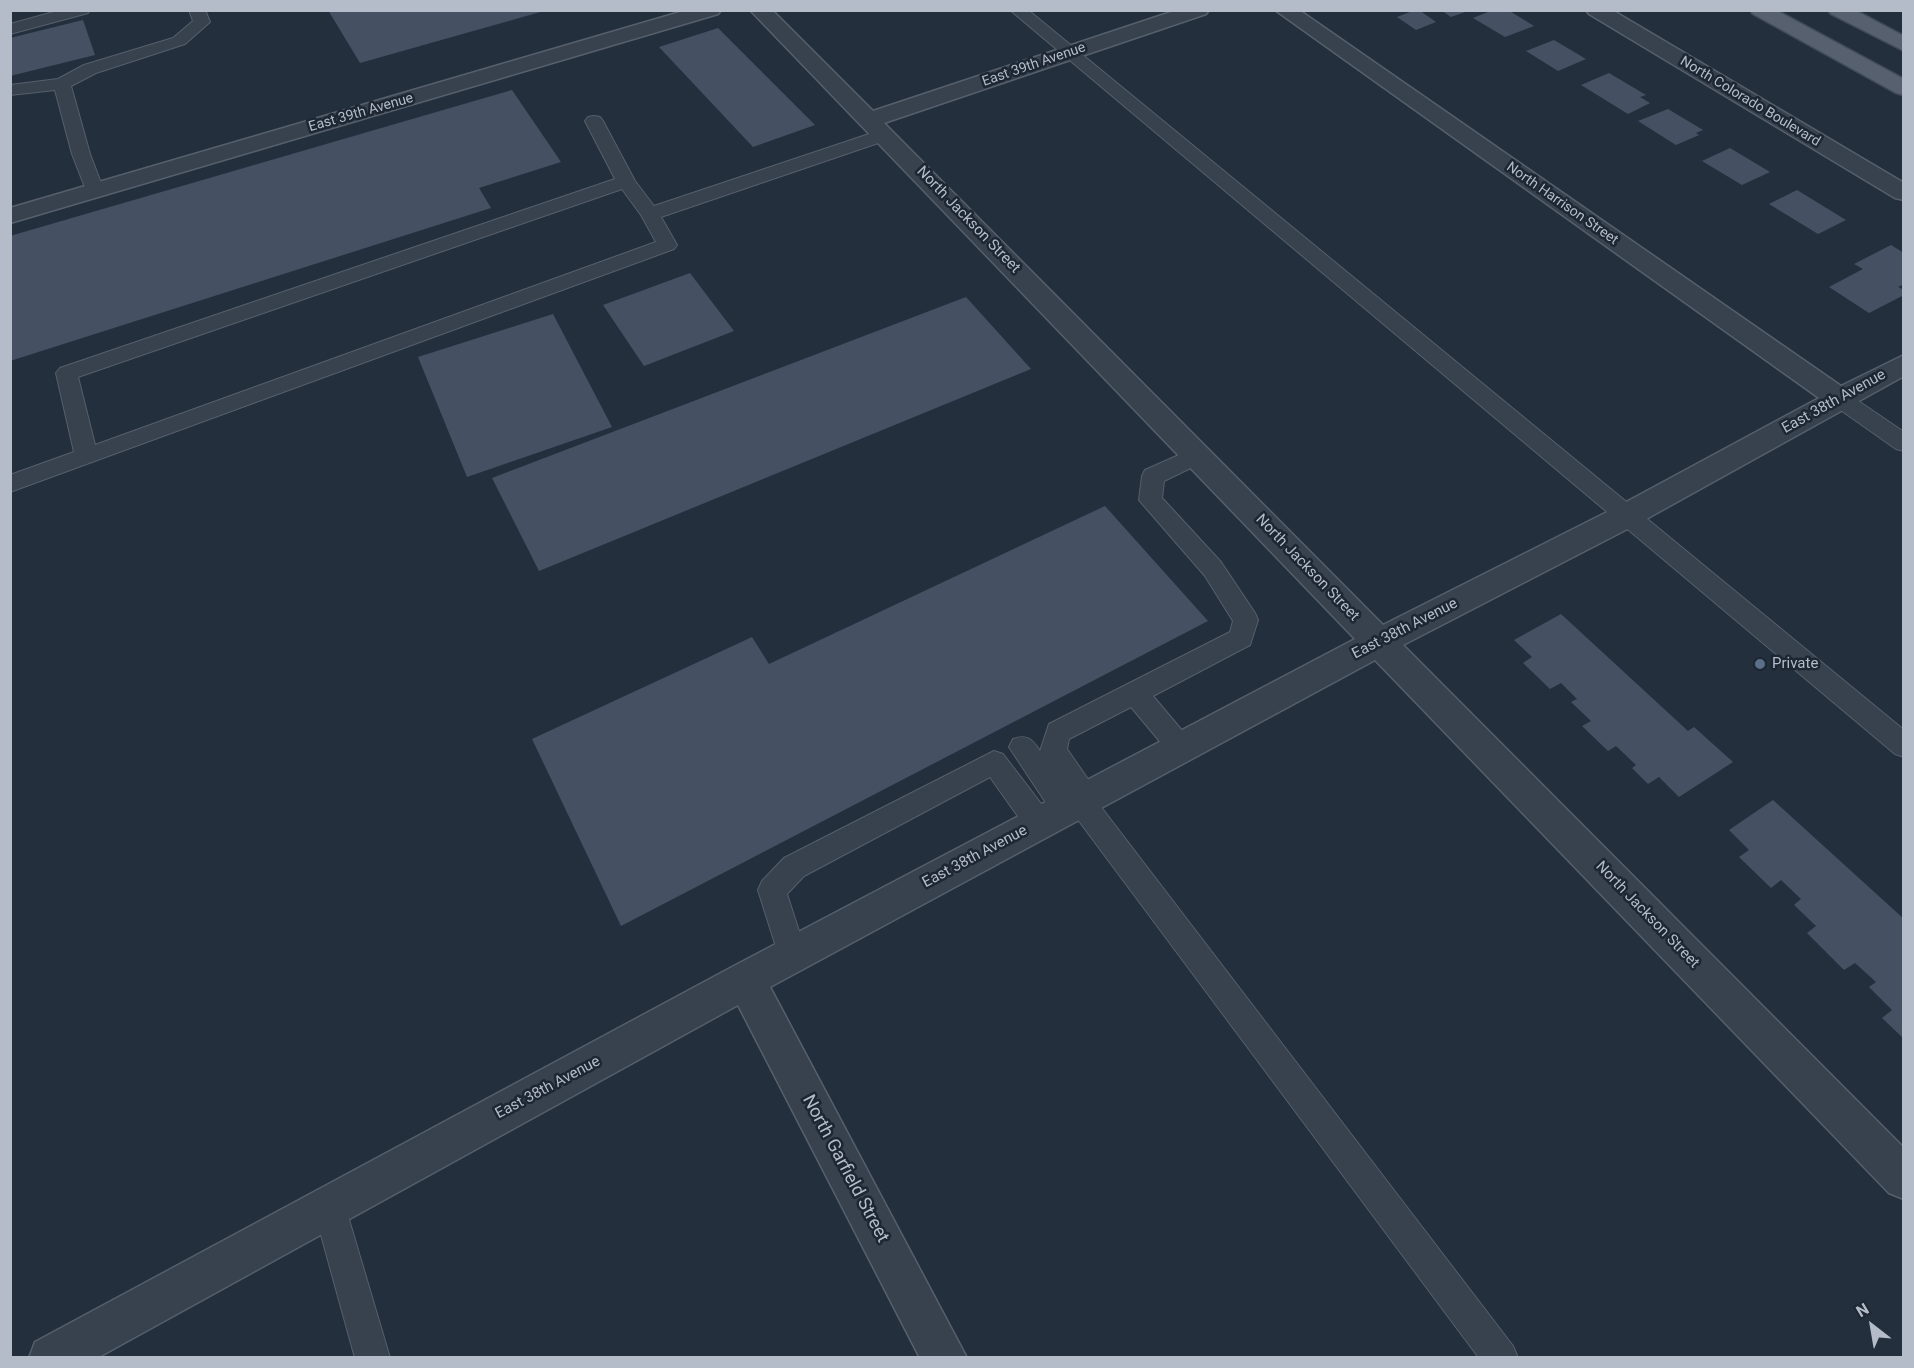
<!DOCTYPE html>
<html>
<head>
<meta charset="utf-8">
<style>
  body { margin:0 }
  #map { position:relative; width:1914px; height:1368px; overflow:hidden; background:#242f3e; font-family:Roboto,sans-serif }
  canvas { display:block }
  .frame { position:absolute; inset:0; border:12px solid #b4bcc9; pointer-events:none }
  .north { position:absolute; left:1842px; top:1296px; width:60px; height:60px; -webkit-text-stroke:4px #1d2633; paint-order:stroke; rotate:329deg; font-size:16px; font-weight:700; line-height:24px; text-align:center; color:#b4bcc9 }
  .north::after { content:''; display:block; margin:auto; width:21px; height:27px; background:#b4bcc9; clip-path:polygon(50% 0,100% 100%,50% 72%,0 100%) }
</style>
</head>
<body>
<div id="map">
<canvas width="1914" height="1368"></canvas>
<div class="frame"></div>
<div class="north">N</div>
</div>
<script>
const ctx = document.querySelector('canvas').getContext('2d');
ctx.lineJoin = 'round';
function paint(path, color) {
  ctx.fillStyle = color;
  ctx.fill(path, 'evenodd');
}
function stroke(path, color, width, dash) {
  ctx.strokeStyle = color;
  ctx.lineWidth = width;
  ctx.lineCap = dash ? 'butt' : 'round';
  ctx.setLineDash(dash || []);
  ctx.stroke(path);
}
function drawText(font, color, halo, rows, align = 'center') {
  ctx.font = font + ' Roboto,sans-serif';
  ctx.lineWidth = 5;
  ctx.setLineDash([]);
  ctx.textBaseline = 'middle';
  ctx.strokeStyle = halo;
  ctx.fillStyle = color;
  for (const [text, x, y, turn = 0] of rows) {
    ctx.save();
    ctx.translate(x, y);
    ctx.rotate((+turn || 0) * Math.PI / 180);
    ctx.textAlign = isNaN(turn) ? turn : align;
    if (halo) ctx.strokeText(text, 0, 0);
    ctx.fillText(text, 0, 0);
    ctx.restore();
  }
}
const building = new Path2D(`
  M328 10H544V11L360 63Z
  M1415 10H1419L1436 22 1416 30 1397 17Z
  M1441 10H1468V11L1451 17Z
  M1493 10H1508L1534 26 1505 37 1473 18Z
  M83 20 95 55 10 76V38Z
  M718 28 815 125 753 147 659 47Z
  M1554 40 1586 59 1558 71 1526 51Z
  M1609 73 1646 95 1640 97 1650 103 1628 114 1581 85Z
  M512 90 561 162 479 188 491 208 10 361V236Z
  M1668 109 1703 130 1696 133 1699 135 1676 145 1638 121Z
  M1730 148 1770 172 1742 185 1702 161Z
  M1797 190 1846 220 1818 234 1769 204Z
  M1891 245 1904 253V284L1898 287 1904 290V295L1869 313 1829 287 1863 269 1854 264Z
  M690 273 734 331 644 366 603 305Z
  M966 297 1031 369 539 571 492 478Z
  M553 314 612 427 467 477 418 357Z
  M1105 506 1208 621 621 926 532 739 752 637 769 664Z
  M1561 614 1688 731 1694 727 1733 762 1679 797 1659 777 1648 784 1632 768 1636 765 1616 746 1608 751 1582 726 1591 721 1571 702 1577 699 1561 683 1550 689 1523 663 1532 657 1514 640Z
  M1773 800 1904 919V1039L1882 1018 1892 1010 1869 987 1876 982 1855 963 1844 970 1807 933 1816 926 1794 905 1801 899 1781 880 1771 888 1739 857 1749 850 1729 830Z`);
const lane = new Path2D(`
  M61 10H90L88 13 10 34V24Z
  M189 10H205L210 22 185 44 96 73 71 86 90 154 104 191 102 195H88L72 154 55 90 10 95V85L58 79 84 65 173 38 193 21Z
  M1010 10H1028L1904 730V757L1895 754Z
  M594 116 600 117 603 121 635 181 654 206 878 131H890L893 135 890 139 661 217 677 245 674 249 10 492V475L74 452 56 373 60 368 615 179 585 121 588 117ZM622 189 641 215 656 242 95 445 78 377Z
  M1840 391 1848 394 1904 432V451L1896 449 1832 404 1829 399 1832 394Z
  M1197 447 1205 449 1208 455 1205 461 1164 481 1162 498 1221 562 1255 613 1258 620 1250 645 1153 696 1190 740 1194 748 1190 756 1181 759 1172 756 1131 707 1069 739 1067 749 1101 798 1098 803 1513 1346 1518 1358H1479L1076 817 1066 821 1056 818 1009 747 1013 739C1027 734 1032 739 1040 751L1049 724 1230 632 1233 621 1205 576 1139 500 1142 476 1145 470Z
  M994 751 1003 754 1049 814 1053 823 1049 832 1039 835 1029 832 990 777 804 876 787 894 807 956 802 966 792 970 782 966 758 890 762 881 784 858Z
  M329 1190 341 1194 345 1206 390 1358H355L313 1206 317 1194Z`);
const street = new Path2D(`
  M687 10H721L718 14 10 223V208Z
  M750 10H772L873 111 1177 10H1209L1206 14 884 123 1383 625 1617 507 1819 398 1275 10H1299L1841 386 1904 355V376L1639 523 1403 645 1904 1148V1199L1889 1193 1375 660 770 987 967 1358H920L738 1005 97 1358H29L35 1342 732 967 1355 639Z
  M1586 10H1612L1904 183V200L1895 198 1589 14Z`);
const primary = new Path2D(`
  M1750 10H1776L1904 79V95L1896 93 1753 14Z
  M1828 10H1855L1904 36V51L1831 14Z`);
const markers = [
  [1760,664,6,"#5c6f8a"]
];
const farStreetnames = [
  ["East 39th Avenue",1034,65,-19],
  ["North Colorado Boulevard",1750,102,31],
  ["East 39th Avenue",361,113,-16],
  ["North Harrison Street",1562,204,35]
];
const streetNames = [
  ["North Jackson Street",968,220,46],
  ["East 38th Avenue",1834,402,-29],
  ["North Jackson Street",1307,568,46],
  ["East 38th Avenue",1405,629,-27],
  ["East 38th Avenue",975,857,-28],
  ["North Jackson Street",1647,915,46],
  ["East 38th Avenue",548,1088,-28]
];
const poiNames = [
  ["Private",1772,664]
];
const nearStreetnames = [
  ["North Garfield Street",845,1169,62]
];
paint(building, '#455162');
stroke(lane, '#565f6c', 2);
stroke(street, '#565f6c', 3);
stroke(primary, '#414a57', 3);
paint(lane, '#38414e');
paint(street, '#38414e');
paint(primary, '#56606e');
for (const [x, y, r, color] of markers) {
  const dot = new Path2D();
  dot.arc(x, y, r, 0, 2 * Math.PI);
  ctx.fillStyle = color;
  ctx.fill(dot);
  stroke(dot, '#1d2633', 2);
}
drawText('14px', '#b4bcc9', '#1d2633', farStreetnames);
drawText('15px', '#b4bcc9', '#1d2633', streetNames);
drawText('15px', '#b4bcc9', '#1d2633', poiNames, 'left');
drawText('18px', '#b4bcc9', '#1d2633', nearStreetnames);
</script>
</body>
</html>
